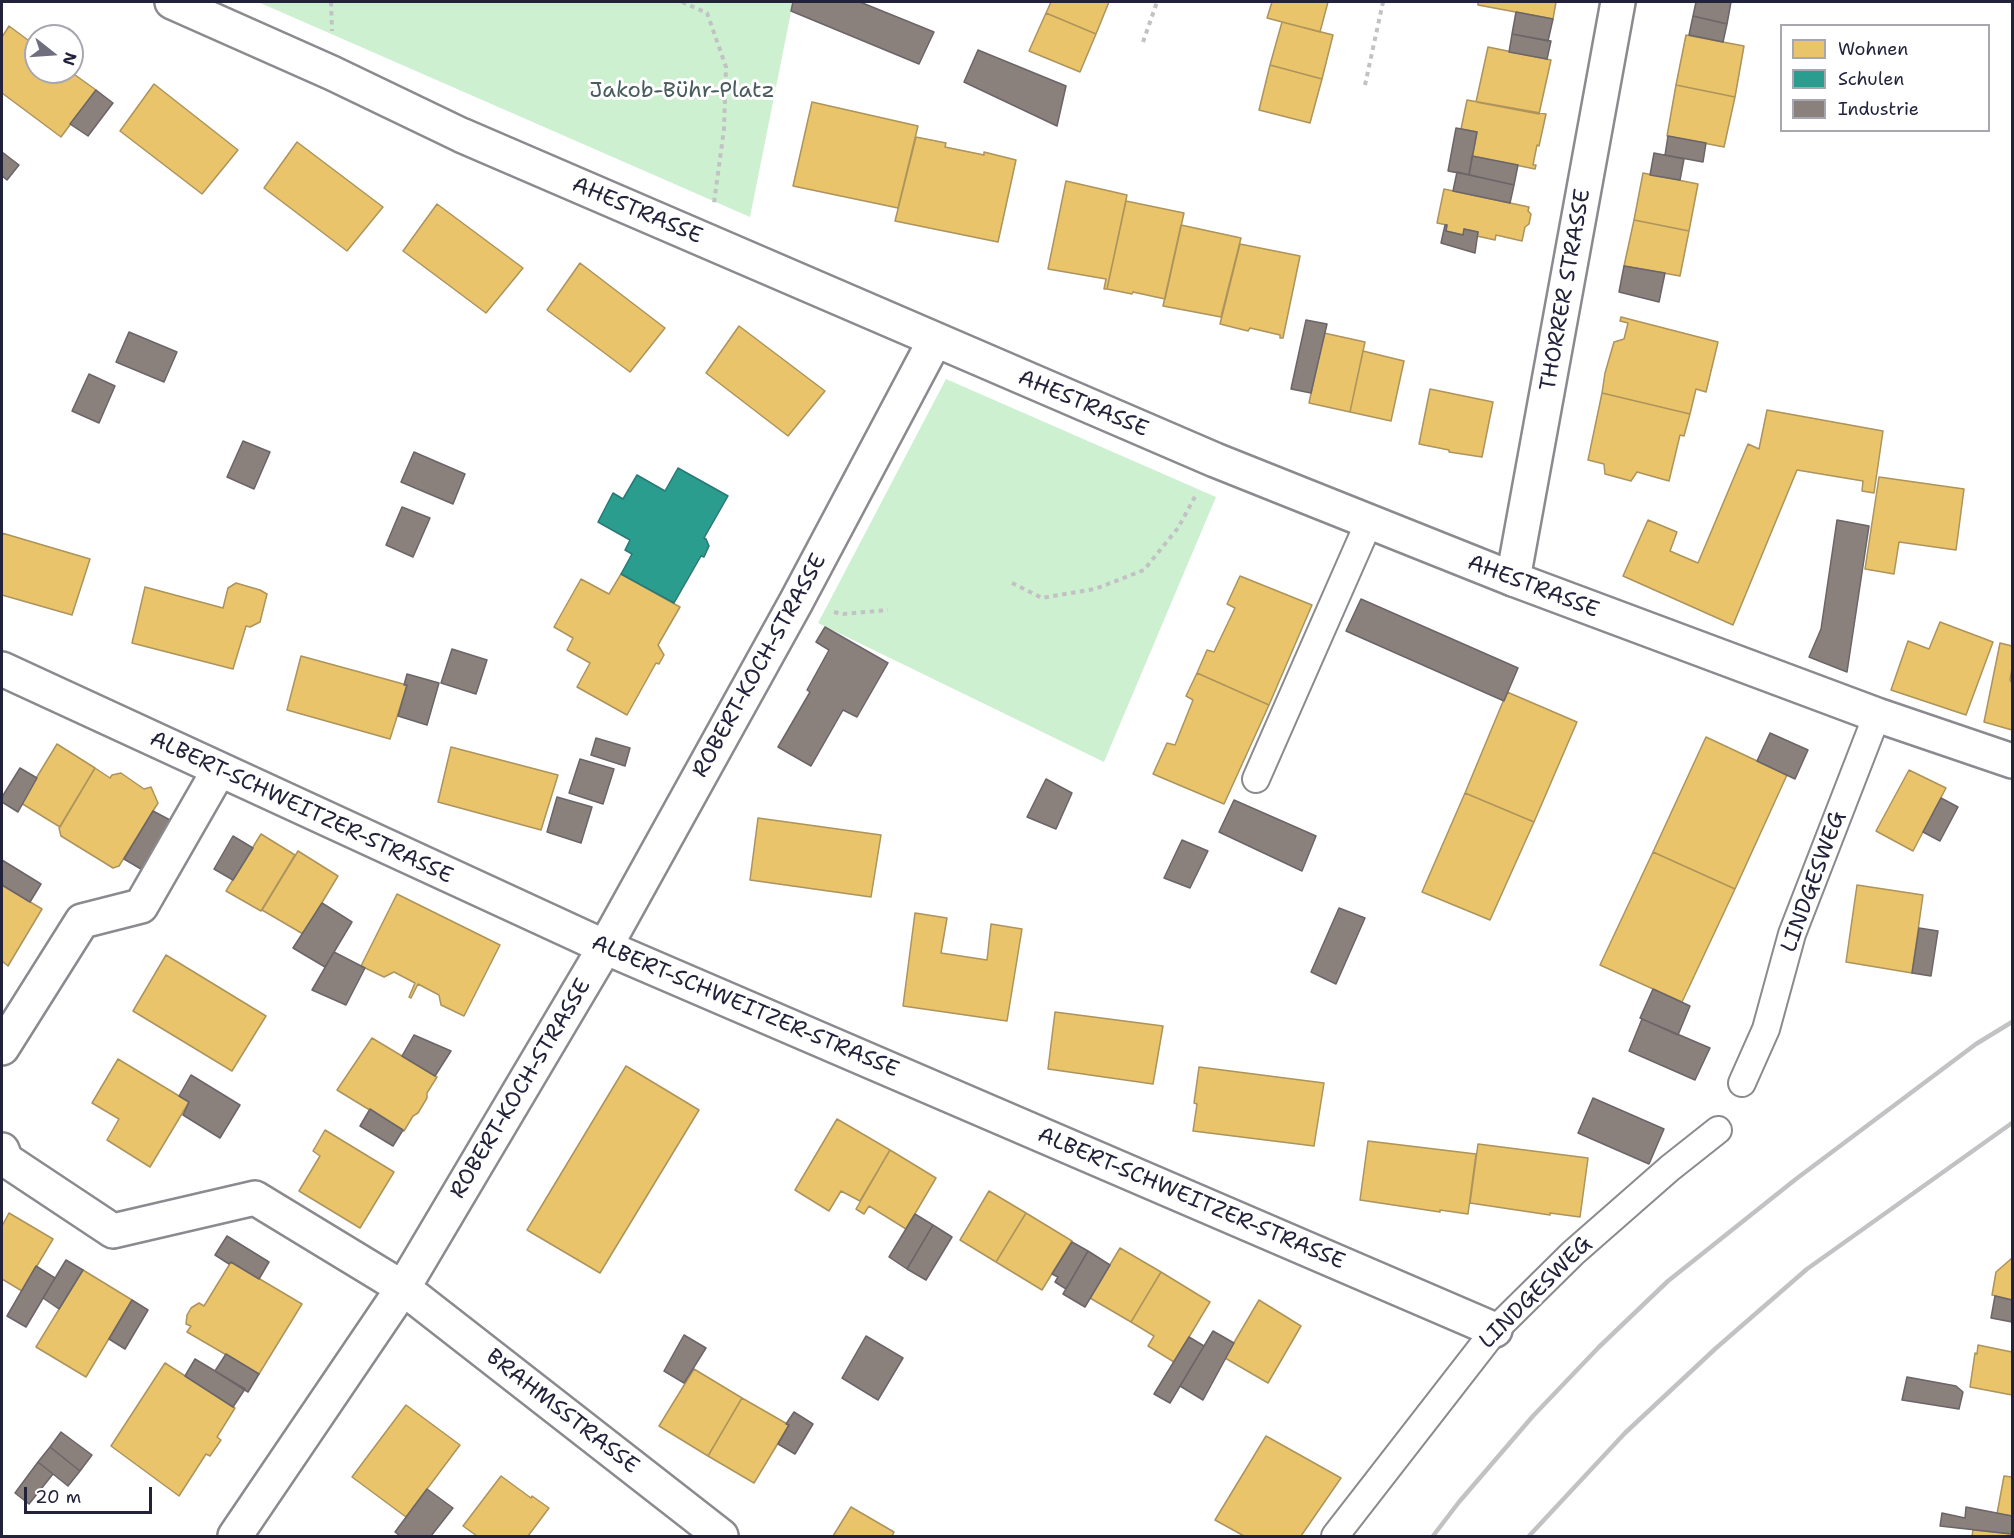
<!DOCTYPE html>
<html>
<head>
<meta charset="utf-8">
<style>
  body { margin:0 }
  #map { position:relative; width:2014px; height:1538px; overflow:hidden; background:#fff; font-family:"Shantell Sans",sans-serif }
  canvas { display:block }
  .frame { position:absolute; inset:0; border:3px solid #22223b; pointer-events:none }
  .legend { position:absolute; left:1780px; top:24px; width:210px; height:108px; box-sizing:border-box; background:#fff; border:2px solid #a7a7b1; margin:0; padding:8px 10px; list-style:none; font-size:18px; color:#22223b }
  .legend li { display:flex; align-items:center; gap:12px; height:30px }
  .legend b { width:30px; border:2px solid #a7a7b1 }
  .north { position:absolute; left:24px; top:24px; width:60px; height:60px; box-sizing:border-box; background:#fff; border:2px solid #a7a7b1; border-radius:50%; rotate:107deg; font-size:16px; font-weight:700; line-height:24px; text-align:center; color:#22223b }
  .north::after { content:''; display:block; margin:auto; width:21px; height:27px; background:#6f6f80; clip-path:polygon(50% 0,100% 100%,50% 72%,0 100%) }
  .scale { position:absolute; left:24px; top:1487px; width:128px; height:27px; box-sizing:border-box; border:3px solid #22223b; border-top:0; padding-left:8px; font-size:18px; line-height:21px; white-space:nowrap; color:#22223b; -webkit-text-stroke:4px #fff; paint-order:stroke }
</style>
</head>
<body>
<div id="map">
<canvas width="2014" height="1538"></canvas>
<div class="frame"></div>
<ul class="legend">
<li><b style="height:16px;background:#e9c46a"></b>Wohnen</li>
<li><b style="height:16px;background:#2a9d8f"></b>Schulen</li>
<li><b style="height:16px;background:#8a817c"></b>Industrie</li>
</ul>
<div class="north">N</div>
<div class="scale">20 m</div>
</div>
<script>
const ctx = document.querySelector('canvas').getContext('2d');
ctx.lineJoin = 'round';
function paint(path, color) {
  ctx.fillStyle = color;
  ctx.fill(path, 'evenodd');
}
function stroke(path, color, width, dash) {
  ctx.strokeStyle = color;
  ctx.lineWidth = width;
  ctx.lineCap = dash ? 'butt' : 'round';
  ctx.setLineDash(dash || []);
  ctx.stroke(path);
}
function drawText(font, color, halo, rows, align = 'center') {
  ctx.font = font + ' "Shantell Sans",sans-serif';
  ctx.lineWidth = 6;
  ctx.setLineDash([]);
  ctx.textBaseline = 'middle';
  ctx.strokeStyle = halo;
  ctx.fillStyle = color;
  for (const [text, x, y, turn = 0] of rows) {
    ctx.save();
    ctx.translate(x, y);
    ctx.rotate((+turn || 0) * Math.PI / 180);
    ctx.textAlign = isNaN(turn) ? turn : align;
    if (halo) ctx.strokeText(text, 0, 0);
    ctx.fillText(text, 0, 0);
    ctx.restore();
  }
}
const green = new Path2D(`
  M258 2H793L750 217Z
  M946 379 1216 497 1104 762 818 623Z`);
const homes = new Path2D(`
  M1051 2H1109L1096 34 1046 13Z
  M1272 2H1328L1320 32 1267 18Z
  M1478 2H1556L1553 19 1478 5Z
  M1046 13 1096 34 1080 72 1029 51Z
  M1282 22 1333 35 1322 79 1270 65Z
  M9 26 36 46V72H71L96 90 61 137 2 93V37Z
  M1686 35 1744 46 1735 97 1676 85Z
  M1488 47 1551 60 1539 114 1476 102Z
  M1270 65 1322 79 1310 123 1259 110Z
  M154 84 238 150 202 194 120 131Z
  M1676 85 1735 97 1724 147 1667 136Z
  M1467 100 1546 114 1539 146 1537 145 1533 165H1536L1535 169 1472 156 1477 132 1461 129Z
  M812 102 918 126 898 208 793 186Z
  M916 137 946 143 945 147 984 155V152L1016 160 998 242 895 221Z
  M297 142 383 207 347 251 264 188Z
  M1643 173 1698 184 1689 231 1634 220Z
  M1066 181 1127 195 1107 289H1104L1106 279 1048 269Z
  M1444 189 1529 207 1528 211 1531 214 1529 224 1525 227 1522 241 1496 235 1495 240 1477 236 1478 232 1464 229 1463 235 1446 231 1447 225 1437 223Z
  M1126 201 1184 213 1165 299 1133 292 1132 294 1107 289Z
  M437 204 523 268 486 313 403 251Z
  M1634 220 1689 231 1680 276 1624 266Z
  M1181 225 1241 238 1221 317 1163 306Z
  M1240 244 1300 256 1283 338H1280V335L1250 328 1248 331 1220 324Z
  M580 263 665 328 630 372 547 310Z
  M1621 317 1718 342 1706 392 1696 389 1690 414 1602 393 1605 373 1614 342 1624 339 1628 323 1620 321Z
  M739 326 825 391 788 436 706 373Z
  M1324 333 1365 342 1350 412 1309 403Z
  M1363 351 1404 361 1391 421 1350 412Z
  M1430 389 1493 402 1482 457 1449 452V450L1419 444Z
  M1602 393 1690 414 1684 436 1680 435 1669 481 1637 472 1631 481 1605 474 1604 464 1588 460Z
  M1767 410 1883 431 1874 493 1862 491 1863 481 1797 470 1733 625 1623 576 1648 520 1677 532 1670 551 1698 563 1748 444 1759 449Z
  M1879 477 1964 489 1956 550 1899 542 1894 574 1865 569Z
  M2 533 90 559 72 615 2 595Z
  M621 574 680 607 658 645 664 655 659 664 656 663 627 715 577 687 590 663 567 650 573 638 554 627 581 579 609 594Z
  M1240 576 1312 605 1269 705 1197 673 1207 650 1214 652 1235 608 1227 604Z
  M236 583 260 590 267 594 260 622 250 627 246 626 233 669 132 643 145 587 223 608 228 588Z
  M1940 622 1993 642 1966 715 1891 690 1908 641 1929 649Z
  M2000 643 2012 646V668L2010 680 2012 683V730L1984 722Z
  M301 656 407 685 390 739 287 710Z
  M1197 673 1269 705 1224 804 1153 774 1167 743 1175 745 1193 700 1186 696Z
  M1507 692 1577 722 1534 822 1465 793Z
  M1706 737 1787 775 1735 889 1653 852Z
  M57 744 95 768 60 827 21 803Z
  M451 747 558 775 541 830 438 802Z
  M95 768 110 778 112 775 121 773 144 789 151 787 158 803 119 866 113 868 61 836 59 828Z
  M1909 770 1946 788 1913 851 1876 831Z
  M1465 793 1534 822 1490 920 1422 892Z
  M758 818 881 835 871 897 750 880Z
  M261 834 295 855 261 911 226 891Z
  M298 851 338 876 303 934 262 910Z
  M1653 852 1735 889 1682 1002 1600 965Z
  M2 885 42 909 8 966 2 961Z
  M1857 885 1923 895 1912 973 1846 962Z
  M397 894 500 945 464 1016 441 1005 439 995 418 984 411 998 409 997 415 983 394 972 384 977 361 966Z
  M915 913 947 918 941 953 987 960 991 924 1022 929 1007 1021 903 1006Z
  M166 955 266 1016 232 1071 133 1011Z
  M1055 1012 1163 1026 1153 1084 1048 1069Z
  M372 1038 437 1077 427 1093V1098L418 1113 413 1116 404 1131 337 1090Z
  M118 1059 189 1102 150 1167 107 1140 119 1119 92 1103Z
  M626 1066 699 1110 600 1273 527 1230Z
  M1199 1067 1324 1083 1314 1146 1193 1131 1197 1104 1194 1103Z
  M837 1119 890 1150 860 1201 841 1191 829 1211 795 1190Z
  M325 1130 394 1172 360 1228 299 1191 320 1156 313 1151Z
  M1368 1141 1476 1154 1468 1214 1440 1210V1212L1360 1200Z
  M1478 1144 1588 1158 1580 1217 1550 1213V1215L1470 1203Z
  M890 1150 936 1178 906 1229 869 1206 864 1214 856 1209Z
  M989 1191 1026 1213 996 1262 960 1240Z
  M9 1213 53 1239 22 1291 2 1279V1226Z
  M1026 1213 1072 1241 1042 1290 996 1262Z
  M1120 1248 1161 1272 1131 1322 1090 1298Z
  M2012 1258V1300L1992 1295 1996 1272Z
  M231 1262 302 1304 259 1374 187 1332 191 1326 186 1324 187 1315 191 1308 199 1303 204 1306Z
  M83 1270 132 1300 86 1377 36 1347Z
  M1161 1272 1210 1302 1174 1362 1148 1346 1154 1336 1131 1322Z
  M1259 1300 1301 1326 1268 1383 1225 1358Z
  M1978 1345 2012 1352V1395L1970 1387 1975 1353 1977 1354Z
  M165 1363 235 1408 217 1437 221 1440 210 1456 206 1454 179 1496 111 1446Z
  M694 1369 742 1398 708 1456 659 1426Z
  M742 1398 789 1425 754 1483 708 1456Z
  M406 1405 460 1445 406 1517 352 1477Z
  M1266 1436 1341 1478 1301 1536H1244L1215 1520Z
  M501 1476 531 1498 532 1496 549 1508 528 1536H477L463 1526Z
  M2004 1476 2012 1477V1516L1997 1514Z
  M851 1507 894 1532 892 1536H833Z
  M1973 1530 2012 1534V1536H1972Z`);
const schools = new Path2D(`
  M678 468 728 496 704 538 706 539 709 546 704 557 701 556 674 603 621 574 632 554 625 550 630 540 598 522 613 493 623 499 637 475 665 491Z`);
const industry = new Path2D(`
  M793 2H860L934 32 919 64 791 11Z
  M1696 2H1731L1727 24 1693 16Z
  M1516 12 1553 19 1548 41 1512 34Z
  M1693 16 1727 24 1723 42 1689 35Z
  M1512 34 1551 41 1547 59 1509 52Z
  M978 50 1066 86 1057 126 964 82Z
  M96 90 113 103 88 136 70 124Z
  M1456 128 1477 132 1469 175 1448 171Z
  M1668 136 1706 143 1703 162 1665 155Z
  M2 152 19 165 7 180 2 176Z
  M1654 153 1684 159 1680 180 1650 175Z
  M1472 156 1518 165 1514 185 1469 175Z
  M1457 172 1514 185 1510 203 1453 191Z
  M1445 225H1447L1446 231 1463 235 1464 229 1478 232 1475 253 1441 243Z
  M1624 266 1665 273 1659 302 1619 292Z
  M1306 320 1327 324 1311 393 1291 389Z
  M129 332 177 352 164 382 116 362Z
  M89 374 115 386 99 423 72 411Z
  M243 441 270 452 254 489 227 477Z
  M414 452 465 474 453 504 401 482Z
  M402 507 430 518 413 557 386 545Z
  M1837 520 1869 526 1847 672 1809 657 1821 629Z
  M1361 599 1518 668 1504 701 1346 631Z
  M825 627 888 663 857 717 843 710 811 766 778 747 810 692 807 690 829 650 816 642Z
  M452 649 487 660 476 694 441 683Z
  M407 674 439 683 427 725 398 716 407 685H404Z
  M1770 733 1808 750 1795 779 1757 761Z
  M596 738 630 748 625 766 591 755Z
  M580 759 614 769 603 804 569 793Z
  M20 768 37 778 18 812 2 802V797Z
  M1046 779 1072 793 1056 829 1027 817Z
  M557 797 592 807 581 843 547 832Z
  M1941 798 1958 807 1940 841 1923 832Z
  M1234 800 1316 836 1302 871 1219 832Z
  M153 811 170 820 141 869 124 859Z
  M233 836 253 848 233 880 214 869Z
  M1182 840 1208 851 1190 888 1164 878Z
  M2 860 41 884 30 902 2 885Z
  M322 903 352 922 325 967 293 948Z
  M1339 908 1365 918 1336 984 1311 972Z
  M1919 928 1938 931 1931 976 1912 973Z
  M334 952 365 968 346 1005 312 990Z
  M1653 989 1690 1006 1678 1035 1640 1018Z
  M1642 1019 1710 1048 1695 1080 1629 1051Z
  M414 1035 451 1051 435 1076 402 1056Z
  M191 1075 240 1105 220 1138 183 1115 189 1102 179 1096Z
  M1593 1098 1664 1129 1649 1164 1578 1133Z
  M370 1109 403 1130 393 1146 360 1126Z
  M915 1214 933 1225 907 1269 889 1257Z
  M933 1225 952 1237 926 1280 907 1269Z
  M227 1236 269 1262 259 1279 231 1262 229 1264 215 1255Z
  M1072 1242 1088 1251 1066 1289 1055 1282 1058 1277 1052 1274Z
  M1088 1251 1110 1265 1085 1307 1063 1294Z
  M66 1260 83 1270 59 1309 43 1298Z
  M36 1266 55 1278 26 1327 7 1316Z
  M1995 1296 2012 1300V1322L1991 1318Z
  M132 1300 148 1310 125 1349 109 1339Z
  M1213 1331 1234 1343 1203 1400 1180 1386Z
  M684 1335 706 1348 684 1383 664 1371Z
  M866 1336 903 1358 878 1400 842 1378Z
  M1189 1337 1204 1346 1170 1403 1154 1394Z
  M226 1354 259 1374 248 1392 215 1371Z
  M195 1359 245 1389 233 1407 185 1376Z
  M1907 1377 1956 1386 1963 1392 1959 1409 1902 1400Z
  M794 1412 813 1424 795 1454 778 1444 789 1425 786 1424Z
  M61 1432 92 1455 80 1471 50 1447Z
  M50 1447 80 1471 68 1486 38 1462Z
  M38 1462 53 1474 29 1504 15 1493Z
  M427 1489 453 1508 431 1536H400L395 1532Z
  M1966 1507 2012 1516V1534L1940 1526 1942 1513 1965 1518Z`);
const path = new Path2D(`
  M331 2 332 31
  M682 2 707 13 726 67 724 129 714 203
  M1143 42 1157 2
  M1365 85 1383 2
  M1012 583 1042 598 1095 589 1144 570 1178 528 1197 493
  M834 612 843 614 888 610`);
const lane = new Path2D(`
  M1256 779 1369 522
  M1742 1083 1766 1029 1792 934 1877 715
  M1335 1536 1495 1330 1573 1253 1670 1168 1718 1130`);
const street = new Path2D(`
  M1513 579 1618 2
  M2 669 605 947 1495 1330
  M2 1048 82 921 141 906 219 770
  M2 1150 6 1160 113 1231 255 1198 403 1288 721 1536
  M235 1536 403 1288 605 947 796 602 935 340`);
const secondary = new Path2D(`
  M172 2 332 73 461 135 1215 460 1513 579 1877 715 2012 761`);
const rail = new Path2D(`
  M1433 1536 1459 1502 1533 1416 1599 1347 1668 1281 1796 1179 1976 1044 2012 1022
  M1529 1536 1625 1433 1715 1349 1807 1269 2012 1123`);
const parkNames = [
  ["Jakob-Bühr-Platz",682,91]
];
const streetNames = [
  ["AHESTRASSE",637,211,23],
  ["THORRER STRASSE",1566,290,-80],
  ["AHESTRASSE",1083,404,23],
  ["AHESTRASSE",1533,587,21],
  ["ROBERT-KOCH-STRASSE",760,666,-61],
  ["ALBERT-SCHWEITZER-STRASSE",301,808,25],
  ["LINDGESWEG",1814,882,-70],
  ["ALBERT-SCHWEITZER-STRASSE",745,1007,23],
  ["ROBERT-KOCH-STRASSE",521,1089,-59],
  ["ALBERT-SCHWEITZER-STRASSE",1191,1199,23],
  ["LINDGESWEG",1536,1293,-45],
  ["BRAHMSSTRASSE",562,1412,38]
];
paint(green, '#cdf0d1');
paint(homes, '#e9c46a');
stroke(homes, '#ad935c', 1.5);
paint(schools, '#2a9d8f');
stroke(schools, '#287876', 1.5);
paint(industry, '#8a817c');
stroke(industry, '#6b6468', 1.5);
stroke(lane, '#8a8a8f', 30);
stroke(street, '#8a8a8f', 38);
stroke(secondary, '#8a8a8f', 38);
stroke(path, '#c2c2c4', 4, [4.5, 4.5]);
stroke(lane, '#fff', 26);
stroke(street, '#fff', 33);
stroke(secondary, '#fff', 33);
stroke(rail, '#c2c2c4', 4.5);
drawText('22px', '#495c5d', '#fff', parkNames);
drawText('22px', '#22223b', '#fff', streetNames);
</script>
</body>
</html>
